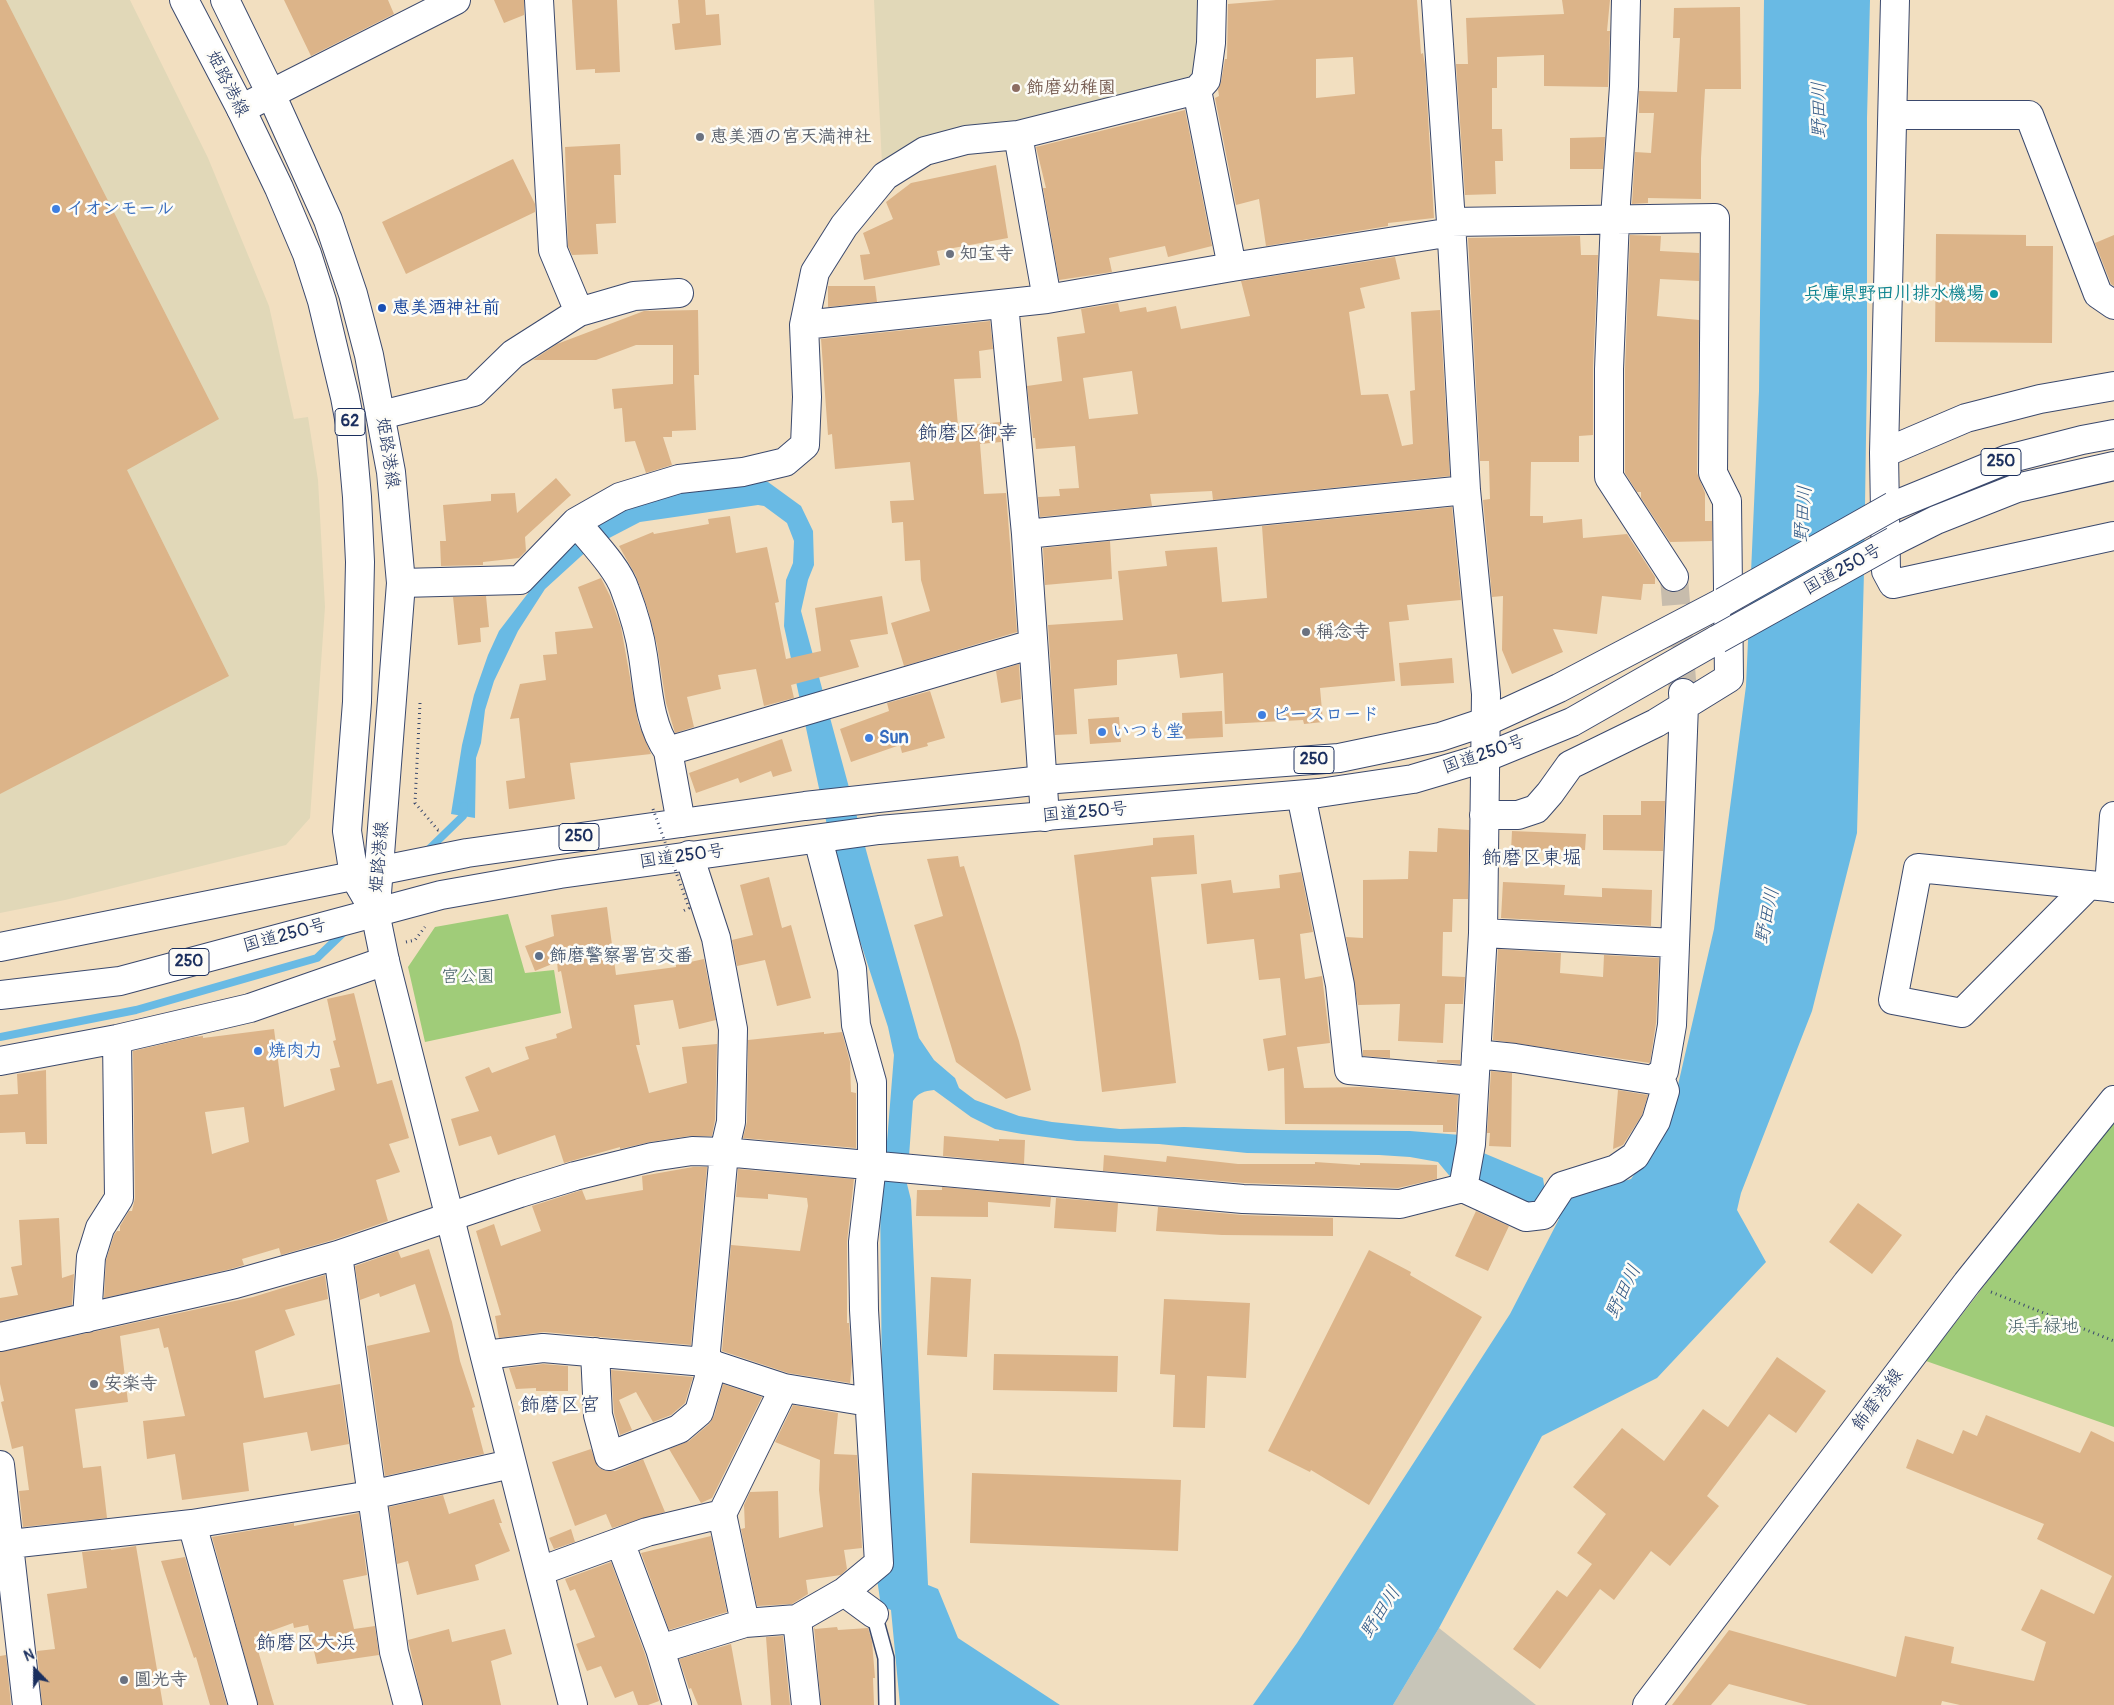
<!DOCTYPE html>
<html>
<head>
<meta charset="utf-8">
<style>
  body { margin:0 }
  #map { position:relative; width:2114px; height:1705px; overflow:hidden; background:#f2dfc0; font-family:Pangolin,sans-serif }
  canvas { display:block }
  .north { position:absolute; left:10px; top:1645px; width:50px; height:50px; -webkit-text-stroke:4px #fdfcf7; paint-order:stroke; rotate:338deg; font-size:14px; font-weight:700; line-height:20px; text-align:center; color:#1b2f5e }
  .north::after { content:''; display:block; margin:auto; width:18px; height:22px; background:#1b2f5e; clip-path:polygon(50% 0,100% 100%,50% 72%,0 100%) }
</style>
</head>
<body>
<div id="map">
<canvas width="2114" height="1705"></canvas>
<div class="north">N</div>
</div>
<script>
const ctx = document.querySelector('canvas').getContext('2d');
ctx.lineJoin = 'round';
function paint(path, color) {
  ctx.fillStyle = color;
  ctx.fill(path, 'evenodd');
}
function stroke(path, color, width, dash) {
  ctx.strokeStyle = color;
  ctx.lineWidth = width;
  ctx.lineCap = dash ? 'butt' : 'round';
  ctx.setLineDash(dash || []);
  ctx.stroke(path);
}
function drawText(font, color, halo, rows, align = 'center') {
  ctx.font = font + ' Pangolin,"Klee One",sans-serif';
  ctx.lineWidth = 5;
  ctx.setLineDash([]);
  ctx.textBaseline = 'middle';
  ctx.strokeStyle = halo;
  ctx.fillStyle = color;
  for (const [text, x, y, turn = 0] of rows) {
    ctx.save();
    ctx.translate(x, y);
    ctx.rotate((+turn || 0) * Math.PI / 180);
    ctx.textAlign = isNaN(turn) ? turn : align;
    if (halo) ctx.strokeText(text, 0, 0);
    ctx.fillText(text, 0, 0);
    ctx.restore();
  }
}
const built = new Path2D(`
  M0 0H130L208 158 269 306 294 419 308 417 318 480 325 607 310 818 286 845 65 900 0 913Z
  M874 0H1202V45L1192 79 882 164Z`);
const industrial = new Path2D(`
  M1439 1628 1536 1705H1393Z`);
const green = new Path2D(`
  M508 914 525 973 554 970 561 1013 425 1042 408 967 435 927Z
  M2114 1118V1427L1926 1361Z`);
const water = new Path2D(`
  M1764 0H1870L1867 118V371L1864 572 1857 833 1812 1011 1741 1193 1737 1210 1766 1262 1657 1378 1542 1436 1439 1628 1393 1705H1253L1297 1643 1510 1314 1559 1219 1534 1203 1528 1207 1453 1180 1438 1162 1410 1157 1379 1155 1247 1153 1159 1144 1077 1141 1022 1134 995 1129 971 1117 934 1090C924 1091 918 1093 913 1101L907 1184 911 1200 928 1585 938 1589 958 1638 1060 1705H900L891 1610 881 1606 877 1579 882 1386 880 1194 886 1154 894 1055 888 1027 836 867 784 626 786 580 793 563 794 541 787 523 764 506 758 505 640 522 590 548 545 589 518 631 494 681 485 710 481 743 476 758 475 818 451 814 462 745 474 695 488 655 499 631 568 541 648 496 751 482H768L801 506 813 531 814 565 808 580 801 611 869 861 919 1038 934 1060 955 1078 959 1088 975 1100 1019 1116 1052 1122 1120 1129 1184 1127 1280 1130 1410 1131 1461 1135 1474 1149 1543 1178 1545 1191 1571 1196 1631 1179 1669 1124 1714 929 1746 686 1759 391Z`);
const stream = new Path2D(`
  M426 852 463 816 464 806
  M0 1037 136 1010 317 958 346 930`);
const building = new Path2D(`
  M0 0H6L219 419 127 470 229 676 0 794Z
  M284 0H388L394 14 311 56Z
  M494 0H524V15L504 23Z
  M572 0H617L620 72 595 73V69L576 70Z
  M678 0H705L706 15 719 14 721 45 675 50 672 24 680 23Z
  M1276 0H1417L1421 54 1423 53 1425 65 1434 218 1388 223V226L1266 246 1259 199 1236 205 1215 98 1219 96 1218 89 1221 82 1225 59H1227L1228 4ZM1353 57 1355 94 1316 98V59Z
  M1562 0H1610L1607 31H1610L1608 87 1544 86V55L1497 57V88H1492V129H1502L1503 161H1495L1496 194 1465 195 1456 64H1468L1466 18 1564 14Z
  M1740 7 1741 89H1705L1701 158V199L1648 198V203L1632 204 1635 152 1651 153 1654 113H1639V91L1677 92 1680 38H1673L1674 8Z
  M1185 110 1212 246 1168 257 1165 246 1109 258 1112 272 1059 280 1043 188H1046L1036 147Z
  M1605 137 1603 169H1570V138Z
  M620 144 621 175H614L616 223 596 224 598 254 572 255 568 246 565 147Z
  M513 159 535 204V212L406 274 382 222Z
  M996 165 1008 238 937 251 940 265 864 280 860 255 870 254 863 233 893 219 886 202 911 183Z
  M1936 234 2026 235V246H2053L2052 343 1935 342Z
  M1630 235 1661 236 1660 251 1699 253V281L1660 279 1657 316 1699 320 1697 473 1705 493V521H1712V541L1670 542 1641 498V492H1637L1625 473V369Z
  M2114 235V286L2111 284 2095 243Z
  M1580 236 1581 255H1598L1593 368V435L1579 436V462H1531L1530 516H1543V523L1582 519 1583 538 1627 534 1655 577V584H1643L1641 600 1602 596 1597 634 1553 629 1563 652 1512 674 1502 650 1503 596 1492 597 1483 500 1490 499 1489 461H1480L1468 238Z
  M1395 257 1400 279 1360 288 1365 308 1349 312 1361 395 1388 394 1402 446 1413 444 1410 391 1415 390 1411 312 1440 310 1450 476 1213 500 1212 491 1150 494 1152 506 1040 517 1038 497 1060 496 1059 489 1079 488 1075 446 1036 449 1035 438H1033L1027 386 1062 381 1057 337 1085 333 1081 309 1118 303 1120 312 1146 307 1147 312 1176 306 1181 329 1250 316 1241 281ZM1132 371 1138 414 1089 419 1083 378Z
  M828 286H875L877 302 828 307Z
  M698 310 699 375H694L696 430 672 431V437H663L672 465 646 473 635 441 625 442 622 408 614 409 612 389 673 384V345H636L596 360H533L557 344 644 311Z
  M990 321 993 349 979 351 981 378 954 379 958 426 1000 422 1001 442 980 444 984 494 1006 493 1017 632 904 666 891 623 930 611 921 580 920 560 905 561 903 522 892 523 890 501 914 500 910 462 835 469 832 434 828 435 821 339Z
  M556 478 571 495 525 537 526 551 519 558 483 562V565L441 566 440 541H446L443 505 491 501V494L515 493 517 513Z
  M1452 507 1461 600 1407 605 1409 620 1389 622 1395 681 1320 688 1323 722 1304 724 1303 720 1225 724 1223 673 1180 678 1177 654 1117 660V685L1074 689 1077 734 1055 735 1048 625 1123 620 1118 571 1167 566 1165 551 1217 547 1222 602 1267 598 1262 526Z
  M730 516 736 553 767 547 779 602 775 603 786 659 821 651 815 608 882 596 888 634 850 640 859 667 791 685 794 698 764 706 756 669 718 675 721 689 687 697 694 727 675 733 666 703 657 645 648 610 636 576 619 546 653 532 654 534 709 524 708 519Z
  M1110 541 1112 579 1045 585 1043 548Z
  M601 578 610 596 621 627 638 722 651 754 570 763 575 799 509 809 506 781 525 778 519 718 510 719 520 684 546 680 543 655 557 654 555 632 593 628 578 587Z
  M486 596 489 627 480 628 481 642 458 645 453 597Z
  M1452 658 1454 683 1401 686 1399 663Z
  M1019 664 1021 699 1001 703 996 671Z
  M930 691 945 738 927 743 928 746 902 753 900 745 851 762 840 729 889 711 887 703Z
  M1222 711 1223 737 1183 739 1182 713Z
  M1119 717 1121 742 1090 744 1088 719Z
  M782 739 792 771 773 777 771 771 740 783 738 778 696 793 689 773Z
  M1641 801H1665L1663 851 1603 850V815H1641Z
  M1438 828 1469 830 1468 899H1453L1452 932H1443L1442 976 1465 977 1463 1004H1445L1443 1043 1398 1041 1400 1004 1358 1005 1346 937 1363 938V880L1408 879 1409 851 1437 852Z
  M1512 831 1586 834 1585 850 1511 851Z
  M1194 835 1197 874 1151 877 1176 1083 1102 1092 1074 855 1153 845V838Z
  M958 856 960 867 964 866 1019 1041 1031 1090 1006 1099 956 1062 914 925 943 916 927 859Z
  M1301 872 1313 932 1300 934 1305 979 1322 976 1330 1043 1297 1047 1304 1088 1361 1087 1458 1095 1456 1132H1443V1125L1285 1124 1284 1068 1268 1071 1263 1039 1286 1035 1280 978 1259 980 1254 939 1207 944 1201 884 1231 880 1233 893 1280 888 1279 875Z
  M769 877 782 928 791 925 811 998 777 1006 765 960 737 966 732 940 753 935 740 885Z
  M1503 882 1565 885 1564 895 1602 897V888L1652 890 1651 926 1501 918Z
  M607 907 616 975 676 967V965L704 959 716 1020 679 1029 673 1000 634 1005 640 1045H636L649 1093 687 1083 682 1047 717 1044 715 1120 712 1136H690L650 1142 620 1149V1147L564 1163 555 1135 498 1155 491 1136 459 1146 451 1119 479 1111 465 1077 489 1067 492 1073 529 1059 525 1047 557 1038 556 1034 572 1028 561 971 558 972 557 962 535 971 525 946 554 936 551 915Z
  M1498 949 1561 953 1560 973 1603 977 1604 955 1659 958 1656 1023 1650 1063 1493 1040Z
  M354 993 377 1084 392 1080 409 1138 389 1144 400 1172 376 1180 388 1221 333 1240 281 1255 279 1248 242 1259 244 1265 231 1269 104 1298 106 1260 114 1235 117 1231H120V1226L129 1211H132L135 1198 133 1051 193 1037 203 1036V1038L274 1029 284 1107 335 1090 330 1069 340 1067 333 1041 336 1040 327 999ZM244 1107 249 1142 212 1154 205 1112Z
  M824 1032V1034L842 1032 850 1062 851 1092 856 1093V1148L743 1138 747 1122 748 1040Z
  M1363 1050H1390V1058L1363 1056Z
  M1437 1060H1460V1064L1437 1062Z
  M46 1070 47 1144H26L25 1132 0 1133V1095L18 1094 17 1074Z
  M1491 1071 1512 1073 1511 1147 1489 1146 1490 1133H1487Z
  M1618 1090 1648 1095 1642 1115 1623 1145 1613 1149Z
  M944 1136 999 1141V1139L1025 1140 1024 1164 943 1156Z
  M1104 1155 1166 1162 1167 1156 1238 1164H1315V1162L1360 1165V1163L1437 1165V1179L1398 1188 1244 1183 1103 1171Z
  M693 1167H707L691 1345 544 1332 499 1338 495 1316 501 1315 476 1231 494 1224 501 1246 541 1231 532 1206 582 1190 586 1200 643 1190 642 1176Z
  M738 1169 854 1179 847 1242V1323H849L852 1363 850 1383 788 1373 722 1351 731 1245 800 1251 808 1206 807 1198 768 1194V1199L736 1197Z
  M942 1187 1051 1197 1050 1207 988 1202V1217L916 1216 917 1190H942Z
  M1056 1198 1118 1203 1116 1232 1054 1228Z
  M1858 1203 1902 1235 1872 1274 1829 1242Z
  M1158 1207 1242 1215 1333 1218V1236L1222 1235 1156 1231Z
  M1476 1211 1509 1226 1488 1271 1455 1256Z
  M59 1218 62 1278 74 1274 72 1305 0 1321V1298L18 1295 11 1267 22 1265 19 1220Z
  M429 1249 452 1322 460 1361 475 1407 472 1408 484 1454 385 1476 367 1346 430 1332 415 1284 380 1297 379 1293 360 1300 355 1266 398 1251 401 1258Z
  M1369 1250 1411 1272 1410 1275 1482 1317 1369 1505 1311 1470 1310 1472 1268 1451Z
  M325 1275 328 1299 285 1310 295 1335 255 1351 264 1398 340 1384 349 1444 311 1451 307 1432 243 1443 249 1491 182 1500 175 1454 147 1459 143 1421 185 1416 168 1347 164 1348 159 1328 120 1336 128 1402 75 1409 83 1468 101 1466 107 1518 23 1527 19 1491 29 1490 23 1446 12 1449 1 1402 4 1401 0 1384V1352L253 1297Z
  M931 1277 971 1279 967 1357 927 1355Z
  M1164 1299 1250 1303 1246 1378 1207 1376 1205 1428 1173 1427 1175 1375 1160 1374Z
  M994 1354 1118 1356 1117 1392 993 1390Z
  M1777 1357 1826 1391 1796 1433 1769 1414 1707 1496 1719 1506 1670 1566 1651 1551 1614 1600 1600 1589 1540 1669 1513 1649 1557 1590 1567 1597 1592 1564 1577 1553 1606 1514 1573 1487 1622 1428 1664 1461 1703 1409 1728 1427Z
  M543 1364 568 1366V1391H536V1388L516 1389 509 1368Z
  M611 1370 693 1377 685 1403 671 1415 653 1422 636 1392 619 1400 632 1430 620 1435 614 1413Z
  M723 1384 762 1397 712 1498 701 1503 669 1449 689 1441 709 1424 714 1416Z
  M793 1405 838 1413 834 1454 857 1455 862 1548 844 1550 847 1569 841 1575 806 1580 808 1594 792 1604 757 1606 741 1529 745 1528 744 1505 750 1492 778 1491 779 1538 823 1527 819 1490 820 1460 775 1442Z
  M1986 1415 2080 1453 2091 1431 2114 1442V1705H1960L1942 1701 1941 1705H1808L1729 1684 1711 1705H1672L1729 1630 1896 1677 1905 1636 1954 1647 1951 1663 2034 1681 2046 1642 2021 1630 2041 1589 2094 1614 2112 1576 2037 1539 2044 1524 1906 1468 1917 1439 1953 1454 1963 1430 1977 1436Z
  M591 1449 598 1467 606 1471H615L643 1459 665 1512 612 1528 606 1514 575 1526 552 1462Z
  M972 1473 1181 1480 1178 1551 970 1543Z
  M443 1495 449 1514 494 1499 502 1523H499L510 1551 475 1565 479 1580 417 1595 408 1561 397 1564 389 1507Z
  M359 1513 367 1575 343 1580 354 1629 375 1626 379 1655 317 1664 308 1625 294 1628 293 1623 254 1637 274 1705H258L212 1537 294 1523V1526Z
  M571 1529 575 1542 554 1549 549 1538Z
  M711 1536 727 1612 669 1630 641 1553Z
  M136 1546 163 1705H42L37 1651 55 1649 47 1594 87 1588 82 1552 111 1549V1550Z
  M185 1557 227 1705H210L196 1657 194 1658 161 1561Z
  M611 1562 645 1654 659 1701 648 1705H638L633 1691 615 1698 601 1666 587 1671 576 1644 595 1637 575 1589 570 1591 565 1579Z
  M814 1627 815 1629 837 1627 838 1630 868 1628 872 1641 875 1678H873L874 1705H821Z
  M449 1629 452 1642 505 1629 512 1654 491 1661 501 1705H423L408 1640Z
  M783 1636 790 1705H771L766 1637Z
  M731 1644 742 1705H698L691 1688 689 1689 679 1659Z
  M6 1655 11 1705H0V1656Z`);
const minorTunnel = new Path2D(`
  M1674 577 1683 693`);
const path = new Path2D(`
  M420 703 415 803 438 830H441
  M406 942 415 940 425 927
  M1991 1292 2114 1341`);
const service = new Path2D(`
  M874 1614 886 1658 887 1705`);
const minor = new Path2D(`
  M1436 0 1451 222 1466 490 1486 694 1483 933 1471 1144 1463 1188
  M1626 0 1624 86 1615 218 1609 369V477L1674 577
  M1895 0 1884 453 1886 571 1893 584 2114 536
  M1197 90 1232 267
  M241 109 456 0
  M1893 115H2029L2098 294 2114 305
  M1451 222 1715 218 1713 473 1727 501 1729 678 1656 723 1570 765 1550 793 1536 809 1518 815H1484
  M1047 299 1018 135 1197 90 1206 80 1211 43 1212 0
  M1004 304 1026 534 1045 817
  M579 312 634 296 679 293
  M804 325 1047 299 1232 267 1452 232
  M381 415 474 392 513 354 579 312 553 250 539 0
  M1884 453 1966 418 2040 399 2114 386
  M576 522C591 541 618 568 625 590 633 611 640 634 643 656 648 688 649 725 668 751
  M1026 534 1466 490
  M401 583 520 580 576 522 620 497 679 479 743 472 785 462 805 445 807 397 804 325 815 272 844 226 885 176 925 151 966 140 1018 135
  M1301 795 1340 985 1349 1070 1474 1081
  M681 823 668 751 1033 644
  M689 855 716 938 733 1029 731 1122 724 1152 705 1362
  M2089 885 1962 1013 1893 1000 1918 868 2109 887 2114 888
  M2109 887 2114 816
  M1483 933 1674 943
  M1476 1054 1515 1058 1653 1080 1664 1071 1672 1025 1684 705 1683 693
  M0 1061 117 1039 250 1008 385 961
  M338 1255 394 1652 408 1705
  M87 1318 91 1257 100 1228 119 1198 117 1039
  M0 1337 235 1284 338 1255 520 1193 575 1176 652 1157 692 1151 724 1152 1243 1199 1400 1204 1463 1188 1526 1217 1543 1215 1562 1186 1616 1169 1635 1156 1656 1121 1665 1091 1659 1075
  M595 1352 598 1415 609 1456 679 1429 699 1412 713 1364
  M485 1355 543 1348 705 1362 784 1388 869 1402
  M0 1465 27 1705
  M722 1514 745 1623
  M192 1524 243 1705
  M620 1542 660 1649 677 1705
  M0 1545 192 1524 371 1495 511 1464
  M540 1571 647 1532 722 1514 784 1388
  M844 1592 874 1614
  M797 1619 806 1705
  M660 1649 745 1623 797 1619 844 1592 879 1563 864 1310 863 1242 872 1165V1082L856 1025 852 969 818 839`);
const tertiary = new Path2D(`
  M375 912 385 961 573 1705`);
const secondary = new Path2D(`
  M1647 1705 1967 1283 2114 1100`);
const primary = new Path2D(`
  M184 0 241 109 279 188 307 254 322 301 345 397 351 429 357 497 360 562 357 702 347 831 354 876 375 912
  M225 0 271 94 328 220 353 294 369 355 391 472 401 583 377 893`);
const trunk = new Path2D(`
  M1893 506 2008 459 2082 440 2114 434
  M1894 541 1936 520 2017 488 2114 466
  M0 947 467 853 681 823 805 806 1043 780 1339 758 1440 737 1485 722 1559 688 1723 602
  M0 995 120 981 441 895 560 874 879 830 1319 793 1413 779 1484 758 1572 722 1718 639`);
const pathBridge = new Path2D(`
  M653 809 689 908 683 911`);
const trunkBridge = new Path2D(`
  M1723 602 1893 506
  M1718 639 1894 541`);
const markers = [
  [1016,88,5,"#8d6e63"],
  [700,137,5,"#6b7280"],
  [56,209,5,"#3f7fe0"],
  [950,254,5,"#6b7280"],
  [1994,294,5,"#0f9aa8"],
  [382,308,5,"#1a4fb4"],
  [1306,632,5,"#6b7280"],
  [1262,715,5,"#3f7fe0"],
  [1102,732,5,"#3f7fe0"],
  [869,738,5,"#3f7fe0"],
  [539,956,5,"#5c6f8a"],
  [258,1051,5,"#3f7fe0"],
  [94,1384,5,"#6b7280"],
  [124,1680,5,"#6b7280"]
];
const shields = [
  [350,422,30],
  [2001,462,40],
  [1314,760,40],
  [579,837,40],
  [189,962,40]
];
const shieldNames = [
  ["62",350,422],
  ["250",2001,462],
  ["250",1314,760],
  ["250",579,837],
  ["250",189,962]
];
const streetNames = [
  ["姫路港線",227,84,63],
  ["姫路港線",387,453,81],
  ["国道250号",1843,570,-29],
  ["国道250号",1484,755,-19],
  ["国道250号",1085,813,-5],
  ["姫路港線",380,857,-85],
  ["国道250号",682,857,-8],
  ["国道250号",285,936,-15],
  ["飾磨港線",1878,1400,-53]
];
const educationNames = [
  ["飾磨幼稚園",1026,88]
];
const worshipNames = [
  ["恵美酒の宮天満神社",710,137],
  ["知宝寺",960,254],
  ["稱念寺",1316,632],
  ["安楽寺",104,1384],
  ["圓光寺",134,1680]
];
const shopNames = [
  ["イオンモール",66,209],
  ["ピースロード",1272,715],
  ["いつも堂",1112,732],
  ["Sun",879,738],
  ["焼肉力",268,1051]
];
const cultureNames = [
  ["兵庫県野田川排水機場",1984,294]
];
const transitNames = [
  ["恵美酒神社前",392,308]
];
const serviceNames = [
  ["飾磨警察署宮交番",549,956]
];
const parkNames = [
  ["宮公園",468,977],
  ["浜手緑地",2043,1327]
];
const waterNames = [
  ["野田川",1820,110,-90],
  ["野田川",1804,514,-86],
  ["野田川",1768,916,-78],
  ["野田川",1624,1292,-64],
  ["野田川",1381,1613,-57]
];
const quarterNames = [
  ["飾磨区御幸",968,434],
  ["飾磨区東堀",1532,859],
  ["飾磨区宮",560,1406],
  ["飾磨区大浜",306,1644]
];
paint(built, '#e1d8b8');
paint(industrial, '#c7c5b8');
paint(green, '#a0cc79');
paint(water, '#69bae4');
stroke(stream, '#69bae4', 8);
paint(building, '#dcb489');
stroke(minorTunnel, '#c7bcac', 28, [28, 14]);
stroke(service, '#3b496d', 18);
stroke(minor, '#3b496d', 30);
stroke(tertiary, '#3b496d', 30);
stroke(secondary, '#3b496d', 30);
stroke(primary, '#3b496d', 30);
stroke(trunk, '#3b496d', 30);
stroke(path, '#3b496d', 3, [1, 4]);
stroke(service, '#fff', 15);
stroke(minor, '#fff', 28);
stroke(tertiary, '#fff', 28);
stroke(secondary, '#fff', 28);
stroke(primary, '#fff', 28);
stroke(trunk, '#fff', 28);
stroke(trunkBridge, '#3b496d', 30, []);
stroke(pathBridge, '#3b496d', 3, [1, 4]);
stroke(trunkBridge, '#fff', 28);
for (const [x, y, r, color] of markers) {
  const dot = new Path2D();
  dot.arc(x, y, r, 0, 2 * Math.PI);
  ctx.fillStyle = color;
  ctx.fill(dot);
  stroke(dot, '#fdfcf7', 2);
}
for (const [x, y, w] of shields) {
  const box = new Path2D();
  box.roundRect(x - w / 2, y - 13.5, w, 27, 4);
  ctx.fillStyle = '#fdfcf7';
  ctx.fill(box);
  stroke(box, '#1b2f5e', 1);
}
drawText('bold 16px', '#1b2f5e', null, shieldNames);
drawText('18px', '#1b2f5e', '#fdfcf7', streetNames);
drawText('bold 18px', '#785e54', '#fdfcf7', educationNames, 'left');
drawText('bold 18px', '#5b616d', '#fdfcf7', worshipNames, 'left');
drawText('bold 18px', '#366cbe', '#fdfcf7', shopNames, 'left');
drawText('bold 18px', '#0d838f', '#fdfcf7', cultureNames, 'right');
drawText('bold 18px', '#164399', '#fdfcf7', transitNames, 'left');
drawText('bold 18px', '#4e5e75', '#fdfcf7', serviceNames, 'left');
drawText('18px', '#435e66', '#fdfcf7', parkNames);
drawText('italic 19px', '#325986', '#fdfcf7', waterNames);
drawText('20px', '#1b2f5e', '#fdfcf7', quarterNames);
</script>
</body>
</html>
